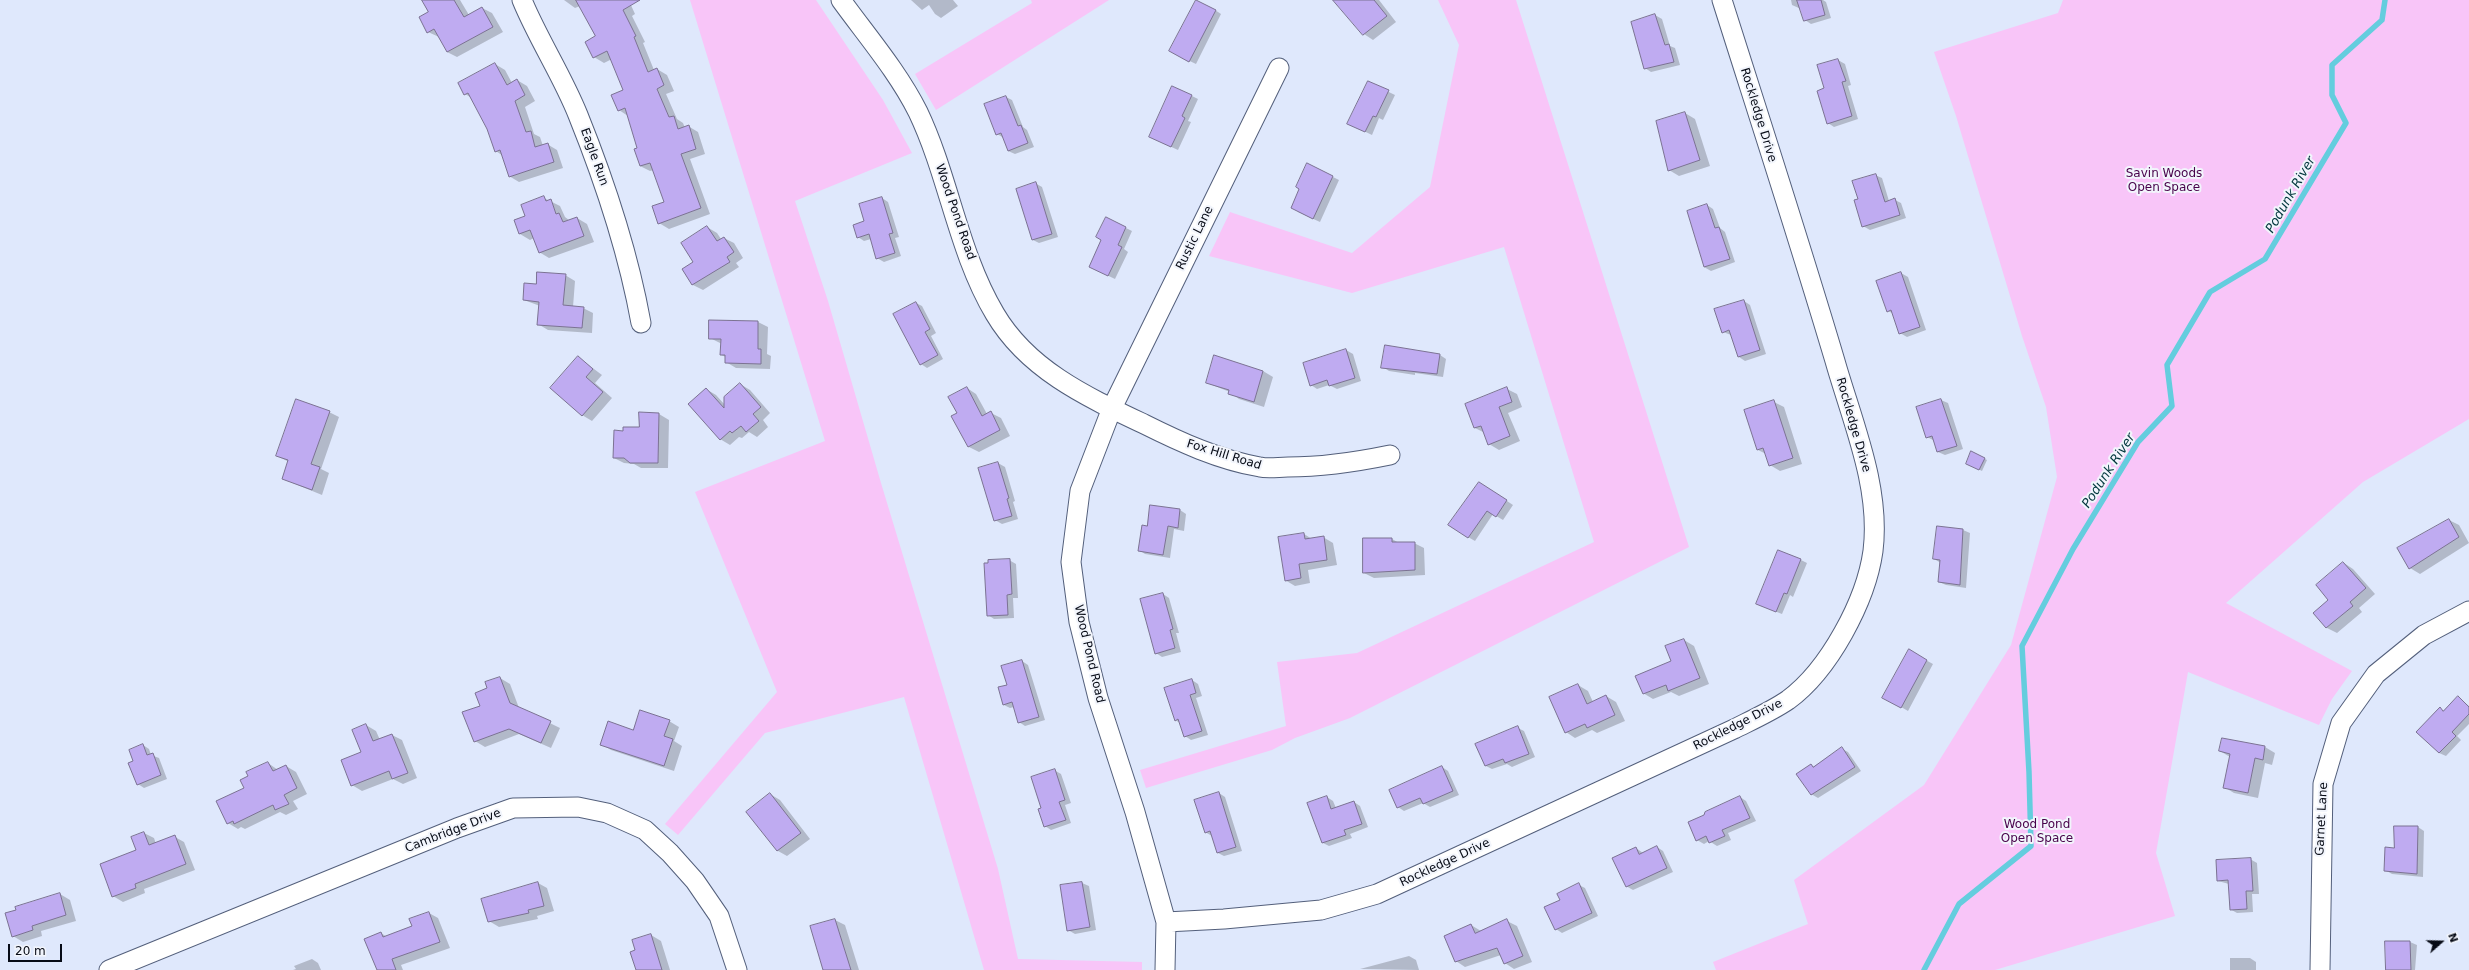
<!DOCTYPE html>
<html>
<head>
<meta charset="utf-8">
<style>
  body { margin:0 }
  #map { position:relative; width:2469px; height:970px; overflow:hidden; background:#dfe8fc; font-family:"DejaVu Sans",sans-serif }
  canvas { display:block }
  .north { position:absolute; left:2421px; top:922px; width:40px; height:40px; -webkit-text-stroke:3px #f2f5fc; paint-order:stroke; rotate:70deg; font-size:11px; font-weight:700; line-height:16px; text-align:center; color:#070b16 }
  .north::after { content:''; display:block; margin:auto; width:14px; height:18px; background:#070b16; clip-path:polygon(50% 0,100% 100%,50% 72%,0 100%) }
  .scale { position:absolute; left:8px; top:944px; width:54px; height:18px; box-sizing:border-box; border:2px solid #070b16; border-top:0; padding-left:5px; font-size:12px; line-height:14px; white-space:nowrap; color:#070b16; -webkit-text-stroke:3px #f2f5fc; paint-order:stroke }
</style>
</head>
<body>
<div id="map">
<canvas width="2469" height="970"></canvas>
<div class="north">N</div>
<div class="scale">20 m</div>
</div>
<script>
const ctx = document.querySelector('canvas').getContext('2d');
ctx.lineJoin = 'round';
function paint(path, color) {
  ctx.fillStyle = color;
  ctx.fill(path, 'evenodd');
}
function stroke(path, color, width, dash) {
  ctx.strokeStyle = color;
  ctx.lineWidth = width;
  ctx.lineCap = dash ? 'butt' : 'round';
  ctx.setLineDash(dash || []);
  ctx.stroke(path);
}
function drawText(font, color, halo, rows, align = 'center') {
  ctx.font = font + ' "DejaVu Sans",sans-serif';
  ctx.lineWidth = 4;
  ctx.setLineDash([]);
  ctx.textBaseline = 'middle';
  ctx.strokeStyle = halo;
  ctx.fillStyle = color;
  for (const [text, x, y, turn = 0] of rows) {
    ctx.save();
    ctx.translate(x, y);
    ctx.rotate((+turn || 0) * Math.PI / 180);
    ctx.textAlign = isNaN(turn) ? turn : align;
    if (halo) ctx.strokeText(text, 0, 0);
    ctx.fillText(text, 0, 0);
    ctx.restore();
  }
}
const green = new Path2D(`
  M690 0H816L883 100 912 153 795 201 828 301 881 483 998 869 1018 959 1142 962V970H984L904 697 765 733 678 835 665 824 777 692 695 492 825 441Z
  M1031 0H1109L936 110 915 74 1032 3Z
  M1438 0H1516L1689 547 1350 718 1295 738 1272 750 1146 788 1140 770 1286 726 1277 662 1357 653 1594 542 1504 247 1352 293 1209 256 1230 212 1352 253 1430 187 1459 45Z
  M2063 0H2469V419L2363 482 2226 603 2352 671 2332 699 2319 725 2188 672 2156 853 2175 916 1995 970H1716L1713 962 1808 924 1794 880 1924 785 2011 645 2057 477 2046 407 2022 336 1956 116 1934 52 2058 13Z`);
const shadow = new Path2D(`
  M429 0H460L469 15 482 8 492 13 503 32 457 57 447 52 439 37 428 32Z
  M564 0H625L630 3 635 14 632 16 645 42 643 43 654 70 657 69 667 75 674 91 666 94 677 119 683 123 685 128 688 126 698 132 705 154 690 159 710 214 669 229 659 223 665 202 654 170 650 171 640 166 638 148 628 116 619 110 625 91 612 59 604 63 594 57 596 37 580 6 575 8Z
  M911 0H953L958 6 941 18 935 14 929 5 922 10Z
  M1334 0H1379L1396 22 1373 40 1364 34Z
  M1791 0H1823L1826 2 1831 18 1811 24 1805 20 1801 9 1792 5Z
  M1215 10 1221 14 1196 64 1177 55Z
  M1655 15 1662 19 1670 46 1675 48 1680 65 1651 72 1645 68Z
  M1838 60 1845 64 1851 85 1848 86 1858 119 1834 127 1828 123 1826 89Z
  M495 64 505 70 512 83 517 80 527 86 535 101 525 107 534 134 540 137 543 146 547 144 557 150 563 168 519 182 509 176 503 156 496 151 488 128 472 98 465 94Z
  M1368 82 1395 95 1383 120 1379 118 1372 135 1349 124Z
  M1192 96 1198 99 1188 121 1191 122 1178 150 1156 140Z
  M1006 97 1012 100 1023 127 1027 130 1034 147 1015 154 1008 151 1004 138 997 134Z
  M1685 113 1695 119 1710 166 1679 176 1669 170Z
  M1875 175 1882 178 1889 201 1895 200 1901 203 1906 218 1870 230 1863 226 1859 200Z
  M1333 177 1339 180 1320 222 1298 212Z
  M1035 183 1042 187 1058 237 1039 243 1033 240Z
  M544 198 560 206 565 217 569 220 577 218 587 224 594 242 549 258 539 252 534 238 530 240 520 234 516 220 526 217Z
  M882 198 888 202 899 237 895 238 901 256 884 262 877 258 871 239 864 241 858 237Z
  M1707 205 1713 209 1720 228 1725 232 1735 262 1711 271 1704 267Z
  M707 227 717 233 721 239 724 238 734 243 743 258 736 263 739 267 703 290 693 285 684 269 694 263Z
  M1126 228 1132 231 1124 249 1128 252 1115 279 1096 270 1102 240Z
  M1901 273 1908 277 1926 330 1907 337 1900 333 1894 314 1888 311Z
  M565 275 575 281 573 307 583 308 593 313 592 333 548 330 538 324 540 306 524 300Z
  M1744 301 1750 305 1766 354 1745 361 1739 357 1731 335 1723 332Z
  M916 303 922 306 936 333 931 336 943 359 927 368 921 364Z
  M710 321 758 322 768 327 767 354 771 356 770 369 736 368 726 362V357L721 355 722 344 710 338Z
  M1346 350 1353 354 1361 381 1337 389 1329 385 1317 389 1311 385Z
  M1440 355 1446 359 1443 377 1415 373V375L1389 371 1383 367Z
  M578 357 602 375 595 383 612 398 592 421 582 415Z
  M1215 357 1263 371 1273 377 1264 407 1239 399 1230 392 1207 383Z
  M740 384 750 390 770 413 763 420 768 427 757 437 749 432 742 438 739 437 730 445 720 439 706 389 716 395 725 405Z
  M967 388 976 394 987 414 991 413 1001 418 1010 436 979 452 969 447 958 413Z
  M1507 389 1517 394 1522 407 1508 413 1520 441 1499 450 1489 444 1485 433 1475 428Z
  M1941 400 1948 403 1963 449 1945 455 1938 452 1935 441 1927 437 1917 408Z
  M1774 402 1784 407 1802 464 1780 471 1770 465 1766 454 1758 450 1745 411Z
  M329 412 339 417 321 469 329 473 322 495 283 479 289 462 277 456Z
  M640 413 659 414 669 420 668 468H641L634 464 624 463 614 458 624 432 640 428Z
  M1972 452 1987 460 1982 471 1970 465Z
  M998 463 1005 467 1015 501 1013 502 1018 519 1002 524 995 520 980 469Z
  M1486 487 1513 505 1503 520 1493 514 1475 541 1468 537Z
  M1151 506 1180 510 1186 514 1184 531 1174 529 1170 558 1145 554 1139 550 1148 527Z
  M2449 520 2459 525 2469 543 2420 574 2410 568Z
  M1938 527 1963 530 1970 533 1966 588 1946 585 1939 582 1941 563 1934 559Z
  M1304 534 1312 539 1323 537 1333 543 1337 565 1308 570 1310 583 1295 586 1285 580Z
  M1392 539 1399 543H1414L1424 548 1425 575 1374 578 1364 573Z
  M1009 560 1016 564 1018 598H1013L1014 618 994 619 988 615 989 564Z
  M1801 560 1807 563 1793 597 1790 595 1782 614 1764 607Z
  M2344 563 2353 569 2375 594 2359 608 2362 612 2337 633 2327 628 2314 613 2330 600Z
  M1163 594 1169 598 1179 633H1176L1181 652 1162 657 1156 653Z
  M1684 640 1694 646 1709 684 1679 696 1671 692 1653 699 1643 693 1673 662Z
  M1909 651 1933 664 1908 711 1884 697Z
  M1022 661 1028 665 1045 720 1025 726 1019 722 1014 707 1010 708 1004 705 1008 685Z
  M500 678 510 684 519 708 560 728 551 748 519 734 485 747 475 741 481 706 488 689Z
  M1192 680 1198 684 1202 696 1196 698 1208 735 1191 740 1185 736 1180 723 1175 720Z
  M1578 685 1588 691 1593 702 1606 696 1616 702 1625 721 1597 733 1592 730 1575 738 1566 732Z
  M2458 697 2469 706V724L2457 736 2461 740 2446 756 2439 753 2440 709 2445 711Z
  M669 721 679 727 674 741 682 746 674 771 611 750 601 744 634 731Z
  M366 725 376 731 380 740 392 735 402 740 417 778 403 784 393 779 362 791 352 785 362 753Z
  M1518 728 1524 731 1535 757 1512 767 1507 764 1492 769 1486 766Z
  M143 745 149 749 151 755 159 758 167 779 144 788 138 784Z
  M2265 747 2275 753 2272 765 2265 763 2258 798 2234 793 2224 787 2230 757 2220 751Z
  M1842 749 1848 752 1861 771 1818 798 1811 794V765L1815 767Z
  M268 763 278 770 286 766 296 772 307 794 293 801 298 809 286 815 280 812 245 829 241 827 238 829 228 823 249 777Z
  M1442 767 1448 771 1459 795 1430 807 1423 803 1404 811 1398 807Z
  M1054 770 1061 774 1071 803 1065 805 1071 823 1051 830 1045 826 1042 808Z
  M1219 793 1225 797 1242 851 1224 856 1218 853 1212 836 1205 832Z
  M770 794 780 800 810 839 787 856 778 851 748 812Z
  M1327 797 1333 801 1336 808 1354 802 1360 806 1368 827 1350 834 1352 838 1329 846 1323 843Z
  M1740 797 1746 801 1756 821 1728 833 1731 840 1717 846 1709 841 1704 844 1697 840Z
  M2418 827 2424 831 2423 877 2392 874 2385 870 2394 849Z
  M144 833 154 838 156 844 175 837 184 842 195 870 144 889 145 893 123 902 113 896 137 851Z
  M1657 847 1663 851 1673 872 1633 890 1626 886 1636 848 1643 853Z
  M2250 859 2257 863 2259 894H2252L2253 912 2237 913 2230 909 2229 884 2218 881Z
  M538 883 547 888 554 911 537 916 538 919 499 927 489 921Z
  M1082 883 1089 886 1096 930 1075 934 1068 930 1061 886Z
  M1579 885 1585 888 1598 916 1562 933 1556 929 1561 900Z
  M60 894 70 900 76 921 41 931 42 936 23 942 13 936Z
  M429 913 438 918 450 948 401 965 403 970H378L381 933 387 937 413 927Z
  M835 920 845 925 859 970H824Z
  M1507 921 1517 926 1532 962 1514 969 1505 963 1501 955 1465 967 1456 961 1471 925 1481 931Z
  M651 935 661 941 670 970H637L636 951Z
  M2386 942H2410L2417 945 2415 970H2387Z
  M1409 956 1416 960 1419 970 1360 969Z
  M2230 958H2250L2256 962V970H2230Z
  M312 959 318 963 321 970H293L296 969 294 966Z`);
const stream = new Path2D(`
  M1924 970 1959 904 2031 846 2029 772 2022 646 2073 549 2138 442 2172 406 2167 365 2210 292 2265 259 2346 123 2332 95V65L2382 20 2385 0`);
const building = new Path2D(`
  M422 0H454L464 17 482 7 493 27 447 52 434 29 427 33 419 17 428 12Z
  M576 0H640L623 10 636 36 634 37 648 72 657 68 664 85 657 89 669 117 674 116 678 129 689 125 696 149 681 154 701 208 658 224 652 206 664 202 650 163 640 166 634 149 637 148 625 108 618 111 611 95 623 90 607 51 593 58 585 42 595 36Z
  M1196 0 1216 10 1189 62 1169 51Z
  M1333 0H1374L1387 16 1363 35Z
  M1797 0H1821L1825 15 1804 21Z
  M1655 14 1665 45 1669 44 1674 62 1644 69 1631 22Z
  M1838 59 1846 81 1842 82 1852 116 1827 124 1817 91 1824 88 1817 65Z
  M495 63 507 85 517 79 525 95 515 101 526 132 531 131 535 147 548 143 554 162 509 177 500 150 495 152 487 129 468 93 464 95 458 83Z
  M1368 81 1389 90 1376 117 1373 116 1365 132 1347 124Z
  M1172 86 1192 95 1182 116 1185 118 1171 147 1149 137Z
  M1006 96 1018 126 1021 125 1028 143 1008 151 1001 133 996 135 984 104Z
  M1685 112 1700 160 1668 171 1656 121Z
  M1307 163 1333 176 1313 219 1291 208 1299 189 1296 187Z
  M1876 174 1885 202 1895 198 1900 215 1862 227 1854 200 1858 199 1852 181Z
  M1036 182 1052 234 1032 240 1016 189Z
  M544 196 546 201 551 199 556 214 559 213 563 222 577 217 584 236 539 253 530 230 519 234 514 220 525 216 521 205Z
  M882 197 893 233 889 234 895 253 876 259 869 234 857 238 853 225 864 221 859 204Z
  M1707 204 1715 228 1719 227 1730 259 1704 267 1687 211Z
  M1106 217 1126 227 1118 245 1122 247 1108 276 1089 267 1101 240 1096 237Z
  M707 226 717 241 724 237 734 252 727 257 730 262 692 285 682 269 693 262 681 243Z
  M537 272 566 274 563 305 584 307 582 328 537 325 539 302 523 300 524 283 536 284Z
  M1901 272 1920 327 1899 334 1891 310 1887 312 1876 281Z
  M1744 300 1760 350 1738 357 1729 330 1722 333 1714 309Z
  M916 302 930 329 925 332 938 355 920 365 893 314Z
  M709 320 758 321V349H761V364L725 363V355H720L721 339H709Z
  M1385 345 1440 354 1437 374 1381 368Z
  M1346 349 1355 378 1329 386 1327 380 1310 386 1303 363Z
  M1214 355 1263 371 1254 402 1228 394 1229 390 1206 383Z
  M578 356 593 369 586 377 603 392 582 416 550 388Z
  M740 383 761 407 753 414 759 421 746 432 741 426 732 433 730 431 720 440 688 404 706 388 724 408V397Z
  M967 387 982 416 991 411 1000 430 968 447 951 416 957 413 948 397Z
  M1507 387 1512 402 1499 407 1510 436 1488 445 1481 426 1474 428 1465 404Z
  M296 399 330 411 311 464 320 467 312 490 282 479 288 460 276 456Z
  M1941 399 1957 446 1937 452 1932 436 1926 438 1916 407Z
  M1774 400 1793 458 1769 466 1763 448 1757 450 1744 410Z
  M639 412 659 413 658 463H630L624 458H613L614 430 623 431V427H639Z
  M1971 451 1985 458 1979 470 1966 464Z
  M998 462 1009 498 1007 499 1012 516 994 521 978 468Z
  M1479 482 1507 500 1496 517 1487 511 1468 538 1448 525Z
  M1150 505 1180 509 1178 528 1168 526 1163 555 1138 551 1142 525 1147 526Z
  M2449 519 2459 537 2409 569 2397 548Z
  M1937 526 1963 529 1960 585 1938 582 1940 560 1933 559Z
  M1304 533 1305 539 1324 536 1327 560 1299 564 1301 578 1285 581 1278 537Z
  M1363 538H1392V542H1415V570L1363 573Z
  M1778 550 1801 559 1787 594 1784 593 1776 612 1756 604Z
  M1010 559 1012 594 1007 595 1008 615 987 616 984 563H988V560Z
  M2343 562 2366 588 2350 602 2353 606 2326 628 2313 613 2328 600 2316 585Z
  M1163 593 1173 629 1170 630 1175 648 1155 654 1140 599Z
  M1684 639 1700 678 1668 691 1666 685 1643 694 1635 676 1671 661 1665 646Z
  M1909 649 1927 660 1901 708 1882 698Z
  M1022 660 1039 717 1018 723 1012 702 1003 705 998 687 1007 685 1001 666Z
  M500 677 510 703 551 721 541 743 509 729 474 742 462 712 480 706 475 693 487 688 485 682Z
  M1192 679 1196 693 1190 695 1202 731 1184 737 1178 719 1175 721 1164 688Z
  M1578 684 1587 704 1606 695 1615 715 1587 728 1585 724 1565 733 1549 697Z
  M2458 696 2469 707V714L2452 732 2456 736 2439 753 2416 732 2440 707 2443 711Z
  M640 710 670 720 664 736 673 739 664 766 600 745 608 721 633 730Z
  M366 724 373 741 392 734 408 773 392 779 389 771 351 786 341 760 361 752 352 730Z
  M1518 726 1529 754 1505 763 1503 759 1485 766 1475 744Z
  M2222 738 2265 746 2263 760 2255 758 2248 793 2223 788 2230 754 2219 751Z
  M143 744 147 755 153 753 161 775 137 785 128 763 133 761 129 750Z
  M1842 747 1855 767 1811 795 1796 774 1811 764 1813 767Z
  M268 762 273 771 286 765 297 788 284 795 289 804 275 810 273 805 234 824 233 821 227 824 216 801 244 788 240 780 248 776 246 772Z
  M1442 766 1453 791 1423 804 1420 798 1397 808 1389 790Z
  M1055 769 1065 800 1059 802 1066 820 1044 827 1038 809 1041 808 1031 777Z
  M1219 792 1236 847 1217 853 1210 831 1205 833 1194 800Z
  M770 793 801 833 777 851 746 812Z
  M1327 796 1331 809 1354 801 1362 824 1344 830 1346 835 1322 843 1307 803Z
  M1740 796 1750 818 1722 830 1725 836 1709 843 1706 836 1696 841 1688 822 1704 815 1705 812Z
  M2394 826H2418L2417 874 2384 871 2385 847 2394 848Z
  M144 832 149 845 175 835 186 864 135 884 136 888 112 897 100 864 136 850 131 837Z
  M1657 846 1667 868 1626 887 1612 858 1636 847 1639 854Z
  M2251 858 2253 891H2246L2247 909 2230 910 2228 880 2217 881 2216 860Z
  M538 882 544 906 528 910 529 913 488 922 481 899Z
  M1082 882 1090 927 1067 931 1060 885Z
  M1579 883 1592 913 1555 930 1544 907 1560 900 1557 894Z
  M60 893 66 915 32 926 33 930 12 937 5 913 16 910 15 907Z
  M429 912 440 942 392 959 396 970H377L364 939 381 932 383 937 412 926 409 919Z
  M835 919 851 970H823L810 926Z
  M1507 919 1523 956 1504 964 1497 948 1455 962 1444 936 1471 924 1475 933Z
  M651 934 662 970H636L630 952 635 950 632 940Z
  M2385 941H2410L2411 970H2386Z`);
const minor = new Path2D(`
  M522 0C538 39 562 75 578 115 605 182 628 251 641 323
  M841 0C867 36 898 72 918 112 949 177 958 252 995 314 1028 370 1087 397 1144 424 1180 442 1219 460 1260 467 1268 469 1279 467 1288 467 1323 467 1356 462 1390 455
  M1166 922 1224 919 1321 910 1377 894 1734 729C1752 720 1772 711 1788 700 1829 670 1866 601 1873 551 1881 487 1852 421 1835 361 1799 240 1760 120 1722 0
  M109 970 457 828 513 808 578 807 607 813 645 830 670 853 695 881 719 916 737 970
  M1165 970 1166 922 1135 812 1098 698 1079 622 1071 562 1080 491 1112 408 1279 68
  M2320 970 2323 784 2341 723 2376 674 2424 635 2469 611`);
const streetNames = [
  ["Rockledge Drive",1758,115,73],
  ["Eagle Run",594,157,70],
  ["Wood Pond Road",955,212,71],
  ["Rustic Lane",1195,238,-64],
  ["Rockledge Drive",1853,425,74],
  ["Fox Hill Road",1224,455,17],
  ["Wood Pond Road",1089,654,77],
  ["Rockledge Drive",1738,725,-27],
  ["Garnet Lane",2322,819,-87],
  ["Cambridge Drive",453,831,-21],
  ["Rockledge Drive",1445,863,-25]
];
const parkNames = [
  ["Savin Woods",2164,174],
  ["Open Space",2164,188],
  ["Wood Pond",2037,825],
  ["Open Space",2037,839]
];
const waterNames = [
  ["Podunk River",2291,195,-60],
  ["Podunk River",2109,471,-57]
];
paint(green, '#f8c5f8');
paint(shadow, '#0003');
stroke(stream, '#64cdde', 5.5);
paint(building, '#bfabf1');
stroke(building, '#7b7292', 1);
stroke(minor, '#535f7b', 21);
stroke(minor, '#fff', 19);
drawText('12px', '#070b16', '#f2f5fc', streetNames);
drawText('12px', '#48024b', '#f2f5fc', parkNames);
drawText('italic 13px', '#02363d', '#f2f5fc', waterNames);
</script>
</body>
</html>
